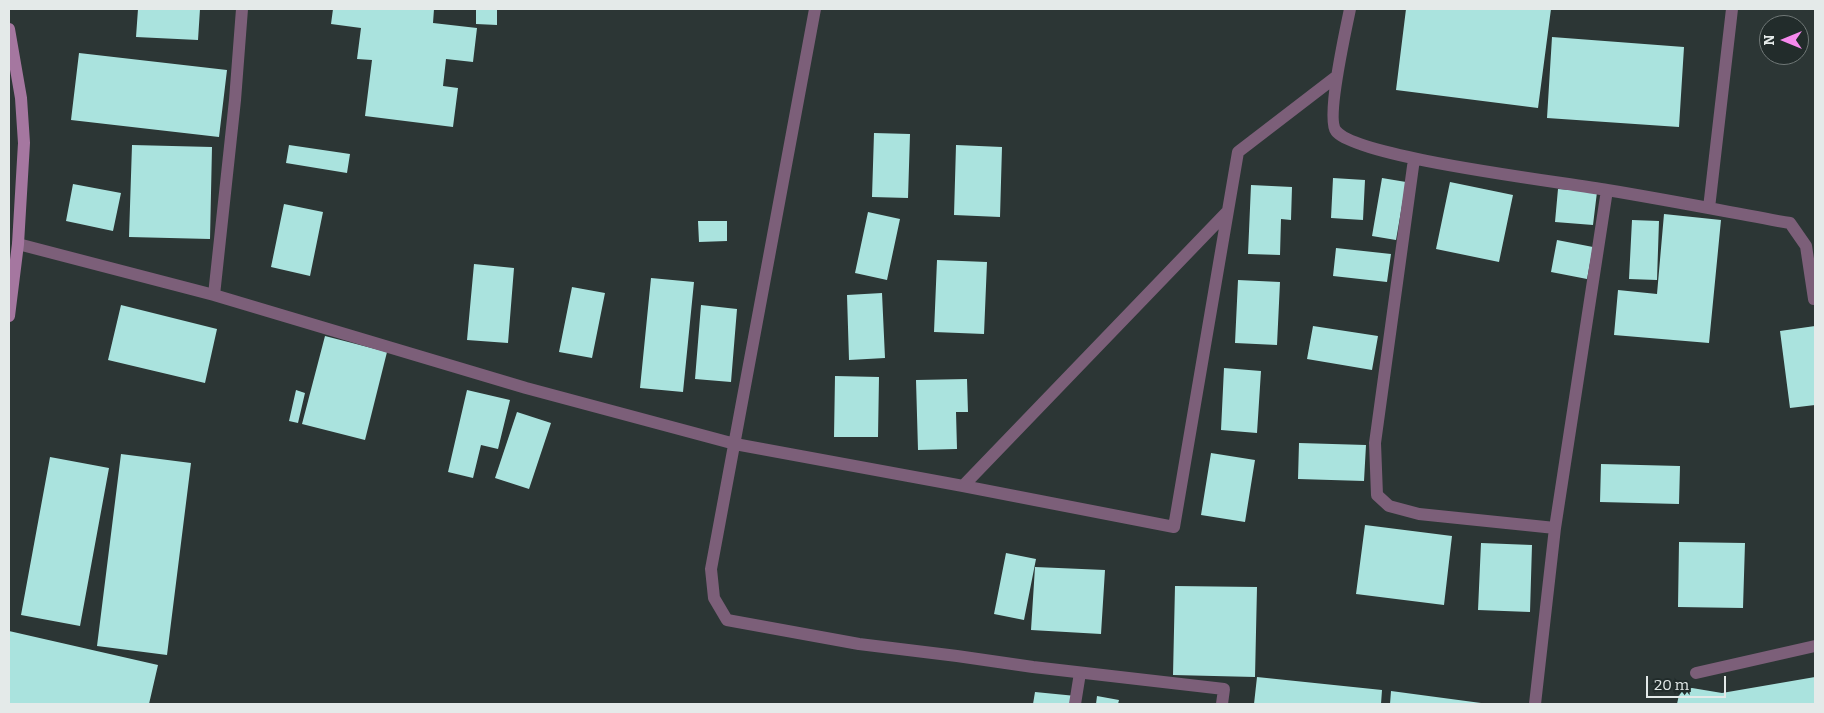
<!DOCTYPE html>
<html>
<head>
<meta charset="utf-8">
<style>
  body { margin:0 }
  #map { position:relative; width:1824px; height:713px; overflow:hidden; background:#2c3635; font-family:Bitter,serif }
  canvas { display:block }
  .frame { position:absolute; inset:0; border:10px solid #e4eae9; pointer-events:none }
  .north { position:absolute; left:1759px; top:15px; width:50px; height:50px; box-sizing:border-box; background:#222c2b; border:1px solid #707877; border-radius:50%; rotate:270deg; font-size:14px; font-weight:700; line-height:20px; text-align:center; color:#e4eae9 }
  .north::after { content:''; display:block; margin:auto; width:18px; height:22px; background:#f689ed; clip-path:polygon(50% 0,100% 100%,50% 72%,0 100%) }
  .scale { position:absolute; left:1646px; top:676px; width:80px; height:22px; box-sizing:border-box; border:2px solid #e4eae9; border-top:0; padding-left:6px; font-size:15px; line-height:18px; white-space:nowrap; color:#e4eae9; -webkit-text-stroke:4px #222c2b; paint-order:stroke }
</style>
</head>
<body>
<div id="map">
<canvas width="1824" height="713"></canvas>
<div class="frame"></div>
<div class="north">N</div>
<div class="scale">20 m</div>
</div>
<script>
const ctx = document.querySelector('canvas').getContext('2d');
ctx.lineJoin = 'round';
function paint(path, color) {
  ctx.fillStyle = color;
  ctx.fill(path, 'evenodd');
}
function stroke(path, color, width, dash) {
  ctx.strokeStyle = color;
  ctx.lineWidth = width;
  ctx.lineCap = dash ? 'butt' : 'round';
  ctx.setLineDash(dash || []);
  ctx.stroke(path);
}
const building = new Path2D(`
  M138 9H200L198 40 136 37Z
  M333 9H434L433 23 477 28 473 62 446 59 443 86 458 88 453 127 365 116 372 60 357 59 361 28 331 24Z
  M476 9H497V25L476 24Z
  M1406 9H1551L1538 108 1396 90Z
  M1552 37 1684 47 1679 127 1547 118Z
  M79 53 227 70 219 137 71 120Z
  M874 133 910 134 908 198 872 197Z
  M132 145 212 147 210 239 129 237Z
  M289 145 350 154 347 173 286 163Z
  M956 145 1002 147 1000 217 954 215Z
  M1333 178 1365 180 1363 220 1331 218Z
  M1382 178 1406 182 1396 240 1372 236Z
  M1450 182 1513 195 1499 262 1436 249Z
  M73 184 121 193 113 231 66 221Z
  M1251 185 1292 187 1291 220 1281 219 1280 255 1248 254Z
  M1558 189 1597 192 1593 225 1555 222Z
  M284 204 323 212 310 276 271 267Z
  M868 212 900 219 887 280 855 273Z
  M1664 214 1721 220 1709 343 1614 335 1618 290 1657 294Z
  M1632 220 1659 221 1657 280 1629 279Z
  M698 221H727V241L699 242Z
  M1557 240 1593 247 1587 279 1551 272Z
  M1336 248 1391 254 1387 282 1333 276Z
  M937 260 987 262 984 334 934 332Z
  M474 264 514 268 508 343 467 340Z
  M651 278 694 282 683 392 640 388Z
  M1238 280 1280 282 1277 345 1235 343Z
  M572 287 605 293 592 358 559 352Z
  M882 293 885 358 849 360 847 295Z
  M121 305 217 329 205 383 108 360Z
  M701 305 737 309 731 382 695 379Z
  M1313 326 1378 336 1372 370 1307 359Z
  M1815 326V405L1790 408 1780 331Z
  M325 336 387 352 365 440 302 424Z
  M1224 368 1261 371 1257 433 1221 430Z
  M835 376 879 377 878 437H834Z
  M967 379 968 412H956L957 449 918 450 916 380Z
  M296 390 305 393 298 423 289 421Z
  M467 390 510 400 498 449 481 445 473 478 448 472Z
  M517 412 551 423 529 489 495 478Z
  M1299 443 1366 445 1364 481 1298 479Z
  M1211 453 1255 460 1245 522 1201 515Z
  M121 454 191 463 167 655 97 646Z
  M50 457 109 468 80 626 21 615Z
  M1601 464 1680 466 1679 504 1600 502Z
  M1365 525 1452 536 1444 605 1356 594Z
  M1679 542 1745 543 1743 608 1678 607Z
  M1481 543 1532 545 1530 612 1478 610Z
  M1006 553 1036 559 1024 620 994 614Z
  M1035 567 1105 570 1101 634 1031 630Z
  M1175 586 1257 587 1255 677 1173 675Z
  M9 631 158 665 149 704H9Z
  M1257 677 1382 690 1381 704H1254Z
  M1815 677V704H1677L1680 690 1692 688 1722 693Z
  M1391 691 1481 703V704H1390Z
  M1035 692 1076 696 1075 704H1033Z
  M1097 696 1119 700 1118 704H1096Z`);
const lane = new Path2D(`
  M1075 704 1080 673`);
const street = new Path2D(`
  M815 9 711 569 714 598 727 620 859 644 957 656 1033 667 1224 689 1222 704
  M1350 9C1346 28 1326 119 1336 131 1357 158 1564 182 1607 190 1668 200 1729 212 1790 223L1806 246 1814 299H1815
  M1414 159 1375 443 1377 495 1389 506 1419 514 1555 528
  M1709 208 1732 9
  M18 244 214 295 526 388 735 444 963 486 1174 527 1238 152 1337 76
  M214 295 235 100 242 9
  M963 486 1227 212
  M1696 673 1815 646
  M1535 704 1555 528 1607 190`);
const secondary = new Path2D(`
  M9 29 21 98 24 143 18 244 9 316`);
paint(building, '#aae3de');
stroke(lane, '#7c5f79', 12);
stroke(street, '#7c5f79', 12);
stroke(secondary, '#a577a0', 12);
</script>
</body>
</html>
